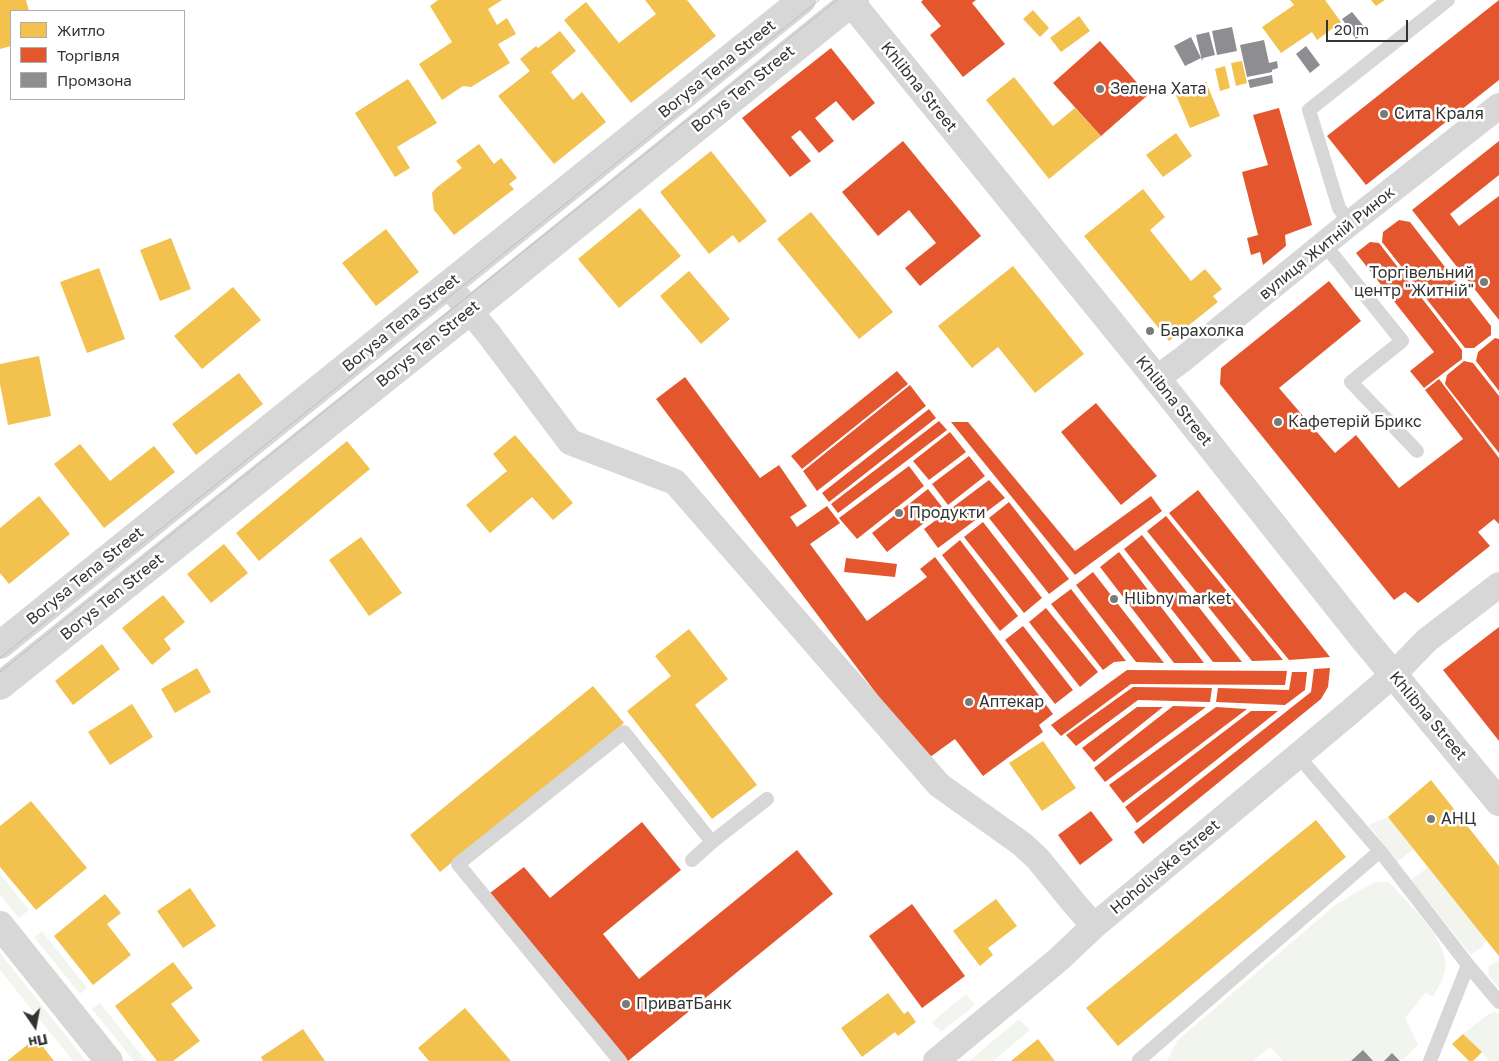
<!DOCTYPE html>
<html>
<head>
<meta charset="utf-8">
<style>
  body { margin:0 }
  #map { position:relative; width:1499px; height:1061px; overflow:hidden; background:#fff; font-family:"Golos Text",sans-serif }
  canvas { display:block }
  .legend { position:absolute; left:10px; top:10px; width:175px; height:90px; box-sizing:border-box; background:#fff; border:1px solid #adadad; margin:0; padding:6px 9px; list-style:none; font-size:15px; color:#333 }
  .legend li { display:flex; align-items:center; gap:10px; height:25px }
  .legend b { width:25px; border:1px solid #adadad }
  .north { position:absolute; left:10px; top:1001px; width:50px; height:50px; -webkit-text-stroke:4px #fff; paint-order:stroke; rotate:168deg; font-size:14px; font-weight:700; line-height:20px; text-align:center; color:#333 }
  .north::after { content:''; display:block; margin:auto; width:18px; height:22px; background:#333; clip-path:polygon(50% 0,100% 100%,50% 72%,0 100%) }
  .scale { position:absolute; left:1326px; top:20px; width:82px; height:22px; box-sizing:border-box; border:2px solid #333; border-top:0; padding-left:6px; font-size:15px; line-height:18px; white-space:nowrap; color:#333; -webkit-text-stroke:4px #fff; paint-order:stroke }
</style>
</head>
<body>
<div id="map">
<canvas width="1499" height="1061"></canvas>
<ul class="legend">
<li><b style="height:14px;background:#f2c14e"></b>Житло</li>
<li><b style="height:14px;background:#e4572e"></b>Торгівля</li>
<li><b style="height:14px;background:#8d8d92"></b>Промзона</li>
</ul>
<div class="north">Пн</div>
<div class="scale">20 m</div>
</div>
<script>
const ctx = document.querySelector('canvas').getContext('2d');
ctx.lineJoin = 'round';
function paint(path, color) {
  ctx.fillStyle = color;
  ctx.fill(path, 'evenodd');
}
function stroke(path, color, width, dash) {
  ctx.strokeStyle = color;
  ctx.lineWidth = width;
  ctx.lineCap = dash ? 'butt' : 'round';
  ctx.setLineDash(dash || []);
  ctx.stroke(path);
}
function drawText(font, color, halo, rows, align = 'center') {
  ctx.font = font + ' "Golos Text",sans-serif';
  ctx.lineWidth = 5;
  ctx.setLineDash([]);
  ctx.textBaseline = 'middle';
  ctx.strokeStyle = halo;
  ctx.fillStyle = color;
  for (const [text, x, y, turn = 0] of rows) {
    ctx.save();
    ctx.translate(x, y);
    ctx.rotate((+turn || 0) * Math.PI / 180);
    ctx.textAlign = isNaN(turn) ? turn : align;
    if (halo) ctx.strokeText(text, 0, 0);
    ctx.fillText(text, 0, 0);
    ctx.restore();
  }
}
const green = new Path2D(`
  M1388 817 1414 849 1397 862 1369 825Z
  M1428 867 1487 940 1482 947 1471 955 1411 880Z
  M0 874 29 910 19 918 0 895Z
  M1376 882H1389C1407 903 1452 942 1445 972 1443 980 1437 989 1433 997L1426 992 1405 1018 1418 1044 1402 1061 1392 1053 1384 1061H1283L1270 1047 1253 1061H1167L1177 1041 1334 906 1360 890Z
  M42 931 87 988 80 994 34 937Z
  M0 953 86 1061H73L0 970Z
  M1499 960V988L1489 976 1488 967Z
  M966 994 975 1005 941 1032 932 1022Z
  M100 1003 146 1061H134L92 1009Z
  M1495 1012 1499 1014V1061H1490L1463 1034 1487 1015Z
  M1019 1019 1030 1030 993 1061H969Z`);
const homes = new Path2D(`
  M0 0H26L29 11H11V46L0 49Z
  M438 0H502L488 9 497 25 507 18 516 34 498 44 510 63 471 87 463 86 442 100 419 64 452 42 430 6Z
  M645 0H687L716 36 631 103 564 20 586 2 619 43 656 14Z
  M1290 0H1325L1341 22 1317 40 1312 32 1281 53 1262 27 1294 5Z
  M1371 0H1385L1376 6Z
  M1033 10 1049 28 1040 37 1023 19Z
  M1079 16 1090 31 1061 52 1050 38Z
  M560 31 576 51 551 72 573 100 582 92 606 122 554 164 498 96 530 71 520 59 536 46 538 48Z
  M1242 61 1247 83 1236 86 1231 63Z
  M1225 66 1230 88 1220 91 1215 69Z
  M1014 77 1053 126 1075 108 1101 136 1049 179 986 100Z
  M408 79 437 123 397 147 410 168 395 177 355 113Z
  M1206 82 1220 116 1190 128 1176 95Z
  M1176 133 1192 156 1163 177 1146 155Z
  M479 144 494 164 501 158 517 178 509 184 514 189 454 235 434 210 432 193 436 188 462 168 456 161Z
  M711 151 767 221 739 243 733 235 709 254 660 192Z
  M1143 189 1165 217 1150 230 1191 281 1205 269 1222 289 1213 296 1218 302 1169 341 1084 236Z
  M640 208 681 256 619 308 578 259Z
  M811 212 893 312 859 339 777 239Z
  M386 229 419 272 376 306 342 263Z
  M171 238 191 289 160 301 140 250Z
  M1013 266 1084 354 1035 393 998 347 972 368 938 326Z
  M99 268 125 339 87 353 60 282Z
  M689 271 730 319 701 344 660 296Z
  M233 287 261 320 202 369 174 336Z
  M39 356 51 416 8 425 0 384V364Z
  M239 373 263 404 196 455 172 424Z
  M515 435 573 503 553 520 532 497 490 533 466 505 507 471 493 454Z
  M347 441 370 469 259 561 236 533Z
  M80 444 110 481 154 446 175 472 104 528 54 464Z
  M39 496 70 534 9 584 0 573V528Z
  M361 537 402 593 369 616 329 560Z
  M224 544 248 573 211 603 187 574Z
  M163 595 185 622 164 639 171 649 152 665 122 628Z
  M689 629 728 679 695 705 757 785 712 819 627 711 671 676 655 656Z
  M102 644 120 669 73 705 55 681Z
  M197 668 211 692 175 713 161 689Z
  M593 686 624 723 440 872 410 835Z
  M132 704 153 737 110 765 88 732Z
  M1043 741 1076 788 1042 811 1009 763Z
  M1431 780 1499 866V956L1388 817Z
  M31 801 87 868 36 910 0 867V826Z
  M1316 820 1346 857 1118 1046 1086 1008Z
  M190 888 216 926 183 948 157 911Z
  M105 894 121 913 107 924 131 955 93 985 54 936Z
  M996 899 1017 926 988 948 993 955 980 966 953 931Z
  M173 962 193 988 171 1004 200 1041 173 1061H157L115 1006Z
  M888 993 904 1014 908 1011 916 1022 898 1036 895 1032 862 1057 841 1028Z
  M465 1008 511 1061H429L418 1048Z
  M303 1029 325 1061H263L261 1057Z
  M1463 1034 1482 1052 1473 1061H1469L1452 1044Z
  M36 1038 54 1061H7Z
  M1038 1039 1055 1061H1011Z`);
const shops = new Path2D(`
  M923 0H976L972 3 1005 44 963 77 930 35 941 26 921 2Z
  M1499 0V80L1366 185 1327 136Z
  M1100 41 1148 95 1101 136 1053 83Z
  M831 48 875 103 853 121 836 101 815 118 834 141 819 153 800 130 791 137 811 161 790 177 742 118Z
  M1279 108 1312 225 1285 235 1286 246 1263 265 1260 252 1251 255 1247 238 1258 235 1242 172 1268 165 1253 115Z
  M903 141 981 236 920 286 905 268 936 243 909 210 878 236 842 192Z
  M1499 141V175L1450 214 1459 226 1499 196V320L1412 210Z
  M1399 220 1410 222 1491 326V335L1474 348H1465L1382 242 1383 232Z
  M1370 242 1379 243 1462 350V359L1424 388 1410 371 1434 352 1356 253Z
  M1329 281 1361 321 1279 388 1335 453 1356 435 1399 488 1463 439 1425 390 1439 379 1499 458V524L1494 519 1478 532 1490 546 1418 603 1405 592 1394 600 1220 384 1221 368Z
  M1495 338 1499 339V391L1476 361 1478 352Z
  M1464 361 1473 363 1499 396V453L1445 384 1447 375Z
  M897 371 908 384 802 469 791 456Z
  M685 377 760 478 779 465 807 506 790 517 797 527 827 506 840 523 810 544 867 621 927 577 920 569 935 557 1053 714 1039 725 1043 732 983 776 955 739 926 760 656 399Z
  M910 385 926 406 817 491 803 471Z
  M1096 403 1157 476 1121 505 1061 432Z
  M929 409 936 418 829 502 822 493Z
  M939 421 947 430 838 513 831 504Z
  M951 422H968L1075 551 1151 496 1162 511 1075 575Z
  M950 432 966 452 929 480 913 461Z
  M969 456 985 476 948 505 932 484Z
  M909 466 924 486 857 539 839 518Z
  M989 480 1005 498 938 548 924 529Z
  M928 489 943 508 887 552 872 533Z
  M1198 490 1330 657 1289 660 1169 513Z
  M1009 502 1069 579 1049 594 989 518Z
  M1166 516 1283 660 1252 661 1147 531Z
  M983 522 1042 598 1024 613 964 537Z
  M1142 535 1242 662H1213L1124 549Z
  M960 540 1018 616 1000 631 942 555Z
  M1119 552 1204 663H1174L1100 567Z
  M846 558 897 564 895 577 844 572Z
  M1093 572 1164 663 1136 662 1076 585Z
  M1071 589 1126 661 1114 662 1103 670 1051 604Z
  M1046 608 1098 672 1080 687 1029 622Z
  M1023 626 1073 690 1055 704 1005 640Z
  M1499 627V741L1443 670Z
  M1330 668 1328 687 1321 699 1143 844 1134 832 1311 692 1314 669Z
  M1127 670 1287 671 1285 685 1131 684 1061 736 1051 725Z
  M1292 672H1307L1305 690 1285 705 1216 702 1218 688 1289 690Z
  M1133 687 1212 688 1210 702 1138 700 1076 746 1066 735Z
  M1173 706 1206 707 1105 782 1094 768Z
  M1137 707H1163L1094 762 1082 748Z
  M1216 707 1247 709 1123 803 1109 785Z
  M1251 711H1278L1137 823 1125 807Z
  M1091 811 1113 840 1080 865 1058 835Z
  M642 822 681 870 603 934 639 979 797 850 833 894 628 1061 490 893 524 867 550 898Z
  M912 904 965 976 922 1008 869 936Z`);
const industry = new Path2D(`
  M1352 12 1367 30 1356 39 1342 19Z
  M1232 27 1237 51 1217 55 1212 31Z
  M1209 32 1215 55 1203 58 1202 61 1196 35Z
  M1191 37 1201 58 1185 66 1174 46Z
  M1264 40 1269 63 1277 61 1278 68 1272 70V72L1247 77 1240 45Z
  M1306 46 1320 65 1310 73 1296 54Z
  M1272 75 1273 83 1250 88 1248 80Z
  M1363 1050 1373 1061H1351Z
  M1392 1053 1400 1061H1384Z`);
const service = new Path2D(`
  M1350 223 1339 208 1309 110 1448 0
  M1325 245 1402 341 1351 382 1417 451
  M1298 756 1380 851 1468 965 1430 1061
  M692 860 712 842 767 799
  M1468 965 1499 1002
  M1139 1060 1380 851
  M620 1061 458 864 624 732 712 842`);
const minor = new Path2D(`
  M448 285 488 333 570 442 675 482 939 785 1022 844 1038 859 1073 902 1094 926
  M1156 379 1183 359 1350 223 1499 106
  M936 1061 1058 960 1094 926 1350 712 1394 674 1427 640 1499 585`);
const tertiary = new Path2D(`
  M849 0 1169 394 1363 638 1499 802
  M0 645 802 0
  M0 686 470 311 855 0
  M0 925 109 1061`);
const tram = new Path2D(`
  M0 658 819 0
  M0 672 837 0`);
const markers = [
  [1100,89,5,"#7a7a7a"],
  [1384,114,5,"#7a7a7a"],
  [1484,282,5,"#7a7a7a"],
  [1150,331,5,"#7a7a7a"],
  [1278,422,5,"#7a7a7a"],
  [899,513,5,"#7a7a7a"],
  [1114,599,5,"#7a7a7a"],
  [969,702,5,"#7a7a7a"],
  [1431,819,5,"#7a7a7a"],
  [626,1004,5,"#7a7a7a"]
];
const streetNames = [
  ["Borysa Tena Street",717,69,-39],
  ["Khlibna Street",919,87,51],
  ["Borys Ten Street",743,89,-39],
  ["вулиця Житній Ринок",1327,243,-39],
  ["Borysa Tena Street",401,323,-39],
  ["Borys Ten Street",428,344,-39],
  ["Khlibna Street",1174,401,51],
  ["Borysa Tena Street",85,576,-39],
  ["Borys Ten Street",112,597,-39],
  ["Khlibna Street",1428,716,50],
  ["Hoholivska Street",1165,867,-40]
];
const poiNames = [
  ["Зелена Хата",1110,89],
  ["Сита Краля",1394,114],
  ["Торгівельний",1474,273,"right"],
  ["центр \"Житній\"",1474,291,"right"],
  ["Барахолка",1160,331],
  ["Кафетерій Брикс",1288,422],
  ["Продукти",909,513],
  ["Hlibny market",1124,599],
  ["Аптекар",979,702],
  ["АНЦ",1441,819],
  ["ПриватБанк",636,1004]
];
paint(green, '#f1f5ed');
paint(homes, '#f2c14e');
paint(shops, '#e4572e');
paint(industry, '#8d8d92');
stroke(service, '#d7d7d7', 14);
stroke(minor, '#d7d7d7', 26);
stroke(tertiary, '#d7d7d7', 28);
stroke(tram, '#bebebe', 1);
for (const [x, y, r, color] of markers) {
  const dot = new Path2D();
  dot.arc(x, y, r, 0, 2 * Math.PI);
  ctx.fillStyle = color;
  ctx.fill(dot);
  stroke(dot, '#fff', 2);
}
drawText('16px', '#333', '#fff', streetNames);
drawText('16px', '#333', '#fff', poiNames, 'left');
</script>
</body>
</html>
